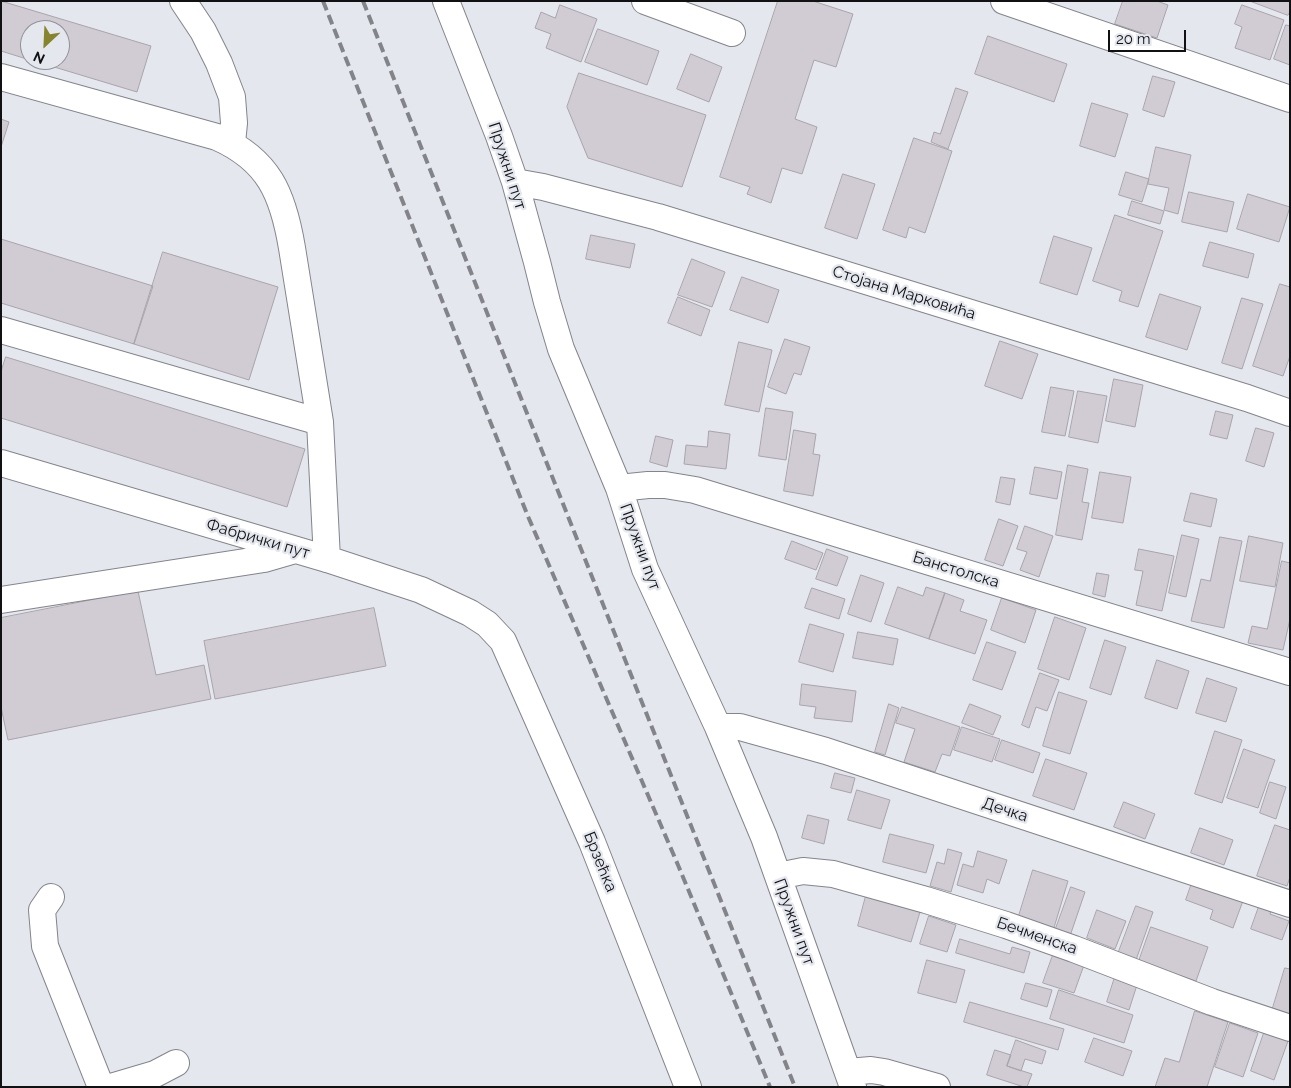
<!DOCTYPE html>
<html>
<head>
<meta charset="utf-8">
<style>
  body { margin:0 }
  #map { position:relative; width:1291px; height:1088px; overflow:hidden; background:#e5e7ef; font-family:Raleway,sans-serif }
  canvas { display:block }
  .frame { position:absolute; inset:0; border:2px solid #111114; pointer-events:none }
  .north { position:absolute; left:20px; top:20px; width:50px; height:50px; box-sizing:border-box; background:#e5e7ef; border:1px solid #909197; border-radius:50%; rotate:205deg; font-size:14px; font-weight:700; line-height:20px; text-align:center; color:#111114 }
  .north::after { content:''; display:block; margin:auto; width:18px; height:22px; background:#87842e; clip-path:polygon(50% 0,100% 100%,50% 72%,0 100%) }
  .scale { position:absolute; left:1108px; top:30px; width:78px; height:22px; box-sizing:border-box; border:2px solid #111114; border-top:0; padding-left:6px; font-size:15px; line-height:18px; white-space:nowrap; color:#111114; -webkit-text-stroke:4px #e5e7ef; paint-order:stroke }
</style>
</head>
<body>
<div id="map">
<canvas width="1291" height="1088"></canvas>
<div class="frame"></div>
<div class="north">N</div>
<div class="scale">20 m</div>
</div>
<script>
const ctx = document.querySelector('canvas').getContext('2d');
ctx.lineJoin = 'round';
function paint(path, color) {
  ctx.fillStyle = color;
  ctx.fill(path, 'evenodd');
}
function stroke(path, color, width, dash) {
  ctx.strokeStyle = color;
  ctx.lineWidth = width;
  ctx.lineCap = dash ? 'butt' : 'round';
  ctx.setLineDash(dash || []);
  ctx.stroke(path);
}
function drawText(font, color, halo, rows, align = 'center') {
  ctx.font = font + ' Raleway,sans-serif';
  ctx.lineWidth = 4.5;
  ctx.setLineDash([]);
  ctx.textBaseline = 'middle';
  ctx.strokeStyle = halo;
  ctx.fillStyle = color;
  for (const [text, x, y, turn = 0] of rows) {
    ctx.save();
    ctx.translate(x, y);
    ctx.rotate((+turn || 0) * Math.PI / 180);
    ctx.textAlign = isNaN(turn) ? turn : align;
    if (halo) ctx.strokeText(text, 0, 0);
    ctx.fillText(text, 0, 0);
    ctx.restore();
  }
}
const building = new Path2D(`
  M1 1 151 46 137 92 31 60H60V30H30V60L1 51Z
  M778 1H813L853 14 836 67 814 60 795 119 817 127 802 174 782 168 771 203 747 194 750 187 720 177Z
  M1123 1H1157L1168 5 1157 38 1115 24Z
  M1250 1H1290V12L1288 15Z
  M560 5 597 19 581 62 546 48 551 34 535 28 541 12 555 18Z
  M1242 5 1284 20 1270 60 1235 48 1242 27 1235 24Z
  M1286 25 1290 26V65L1274 59Z
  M598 29 659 51 647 85 585 62Z
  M988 36 1067 64 1054 102 975 74Z
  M691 54 722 67 709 102 677 89Z
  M579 73 706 115 682 187 588 158 567 107Z
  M1153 76 1175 82 1164 117 1143 110Z
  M956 88 968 92 948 149 931 142 934 132 940 134Z
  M1092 103 1128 114 1115 157 1080 146Z
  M1 119 9 122 1 147Z
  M914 138 952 151 925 233 909 227 906 238 883 230Z
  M1156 147 1191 155 1178 214 1164 210 1169 188 1148 184Z
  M1126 172 1149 179 1142 202 1119 195Z
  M843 174 875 184 857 239 825 228Z
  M1189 192 1234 202 1227 232 1182 222Z
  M1248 194 1290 207 1279 242 1237 229Z
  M1132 201 1164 211 1160 224 1128 215Z
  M1115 215 1163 231 1138 307 1119 301 1122 291 1093 281Z
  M591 235 635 244 630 268 586 259Z
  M1054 236 1092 248 1077 295 1040 283Z
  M1 239 153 286 134 344 1 303Z
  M1210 242 1254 254 1248 278 1203 266Z
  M163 252 278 287 249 380 134 344Z
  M692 259 725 272 712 307 678 295Z
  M742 277 779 290 768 323 730 310Z
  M1280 284 1290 287V356L1283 376 1253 366Z
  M1160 294 1201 307 1187 350 1146 337Z
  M678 297 710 310 701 336 668 323Z
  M1242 298 1263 304 1242 369 1222 363Z
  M785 339 810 347 801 375 794 373 786 394 768 387Z
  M1000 341 1038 354 1022 399 985 386Z
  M739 342 772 350 759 412 725 405Z
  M6 357 305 449 287 507 1 418V372Z
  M1114 379 1143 385 1135 427 1106 421Z
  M1051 387 1074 391 1065 436 1042 432Z
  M1078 391 1107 396 1098 443 1069 437Z
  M766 408 793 412 786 460 759 456Z
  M1216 411 1233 415 1227 439 1210 435Z
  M1256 428 1274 433 1264 467 1246 461Z
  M794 430 816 434 813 454 820 455 813 496 784 491Z
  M709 431 730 434 726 469 684 464 686 445 707 447Z
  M656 436 673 440 667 467 650 462Z
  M1068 465 1088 469 1082 502 1089 503 1082 540 1056 535Z
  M1035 467 1062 472 1057 499 1030 494Z
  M1100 472 1131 477 1123 523 1092 518Z
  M1001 477 1015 479 1010 505 996 502Z
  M1191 493 1217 499 1211 527 1184 521Z
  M999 519 1018 526 1003 566 985 560Z
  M1025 526 1053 536 1039 577 1020 570 1027 552 1017 549Z
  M1182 535 1199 539 1186 597 1169 593Z
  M1249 536 1283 543 1275 587 1240 581Z
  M1220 537 1242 541 1224 628 1191 621 1201 579 1210 581Z
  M792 541 823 553 816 570 785 559Z
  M827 549 848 557 837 586 816 579Z
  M1139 549 1174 556 1162 611 1136 605 1143 571 1135 570Z
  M1282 561 1290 563V619L1283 650 1248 643 1252 626 1267 629Z
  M1097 573 1109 575 1105 597 1093 594Z
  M861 575 884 583 871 622 848 614Z
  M898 587 923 596 926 587 945 593 929 639 885 624Z
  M812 588 845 599 839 619 805 608Z
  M138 591 156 675 204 665 211 699 8 740 1 707V618Z
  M945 593 964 600 960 611 987 620 975 654 929 639Z
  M1002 598 1036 610 1025 643 991 630Z
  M374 608 386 666 215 699 204 641Z
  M1055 617 1086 628 1069 680 1038 669Z
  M810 624 844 634 833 672 799 662Z
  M858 632 898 639 893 665 853 658Z
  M1105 640 1126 647 1111 695 1090 688Z
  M987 642 1016 652 1002 690 973 680Z
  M1157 660 1189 671 1177 709 1145 698Z
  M1040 673 1059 680 1047 711 1036 707 1029 728 1022 725Z
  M1207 678 1237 688 1226 722 1196 713Z
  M802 684 856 691 852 722 814 718 816 707 800 705Z
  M1059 692 1087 701 1070 754 1043 746Z
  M889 704 899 708 885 755 875 752Z
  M970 704 1001 716 993 735 962 723Z
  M902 707 960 727 950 756 942 754 935 772 904 762 915 729 896 723Z
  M962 727 1000 739 992 762 954 750Z
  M1215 731 1242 740 1222 803 1195 794Z
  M1002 740 1040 753 1033 773 995 760Z
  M1244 749 1275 760 1258 808 1227 798Z
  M1046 759 1087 773 1074 810 1033 796Z
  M835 773 855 778 851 793 831 788Z
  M1270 782 1286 787 1276 819 1260 813Z
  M857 790 890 800 881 829 848 820Z
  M1124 802 1155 814 1145 839 1114 827Z
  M808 815 829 820 824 844 802 838Z
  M1275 825 1290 830V877L1287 886 1257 876Z
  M1200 828 1233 840 1224 865 1191 853Z
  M890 834 934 845 926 873 883 862Z
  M948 849 962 853 951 892 930 886 937 862 944 864Z
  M978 851 1007 860 999 884 987 879 983 893 957 885 963 864 973 867Z
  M1033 870 1068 881 1053 931 1018 919Z
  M1193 880 1244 898 1233 928 1210 919 1213 910 1186 900Z
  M1071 887 1085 892 1070 936 1055 931Z
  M866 896 920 912 911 942 858 926Z
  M1261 901 1273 905 1270 914 1289 921 1282 940 1251 929Z
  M1136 906 1153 912 1136 960 1118 954Z
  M1097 910 1126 921 1115 949 1087 938Z
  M929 916 956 925 947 952 920 944Z
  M1151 927 1208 947 1196 981 1139 961Z
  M960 939 1010 954 1012 947 1030 952 1024 973 956 953Z
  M1053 955 1084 965 1074 993 1043 983Z
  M927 960 965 970 956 1003 918 993Z
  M1285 968 1290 969V1016L1272 1011Z
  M1115 977 1137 985 1129 1010 1107 1002Z
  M1026 983 1052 990 1047 1007 1021 999Z
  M1059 990 1133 1015 1124 1043 1050 1019Z
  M970 1002 1064 1029 1058 1050 964 1022Z
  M1195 1011 1228 1022 1207 1087H1155L1165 1058 1179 1062Z
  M1230 1023 1258 1033 1243 1077 1215 1067Z
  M1264 1033 1288 1041 1274 1080 1251 1071Z
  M1094 1038 1132 1051 1123 1076 1085 1062Z
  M1016 1040 1046 1051 1042 1064 1025 1059 1021 1071 1007 1066Z
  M995 1050 1011 1055 1007 1066 1032 1074 1027 1087H1024L987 1075Z`);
const minor = new Path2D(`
  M183 1 203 31 219 63 232 97 234 123 232 143
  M446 1 499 136 515 182 537 262 547 302 561 349 619 488 645 569 718 727 764 837 853 1087
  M645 1 732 33
  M1004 1 1290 99
  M1 77 217 137C269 160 283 194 292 248L320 422 327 559
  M515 182 543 187 658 217 1247 398 1290 413
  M1 330 320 422
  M1 463 327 559 421 590 470 613 487 624 503 641 592 842 688 1087
  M619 488 648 485H665L695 490 1290 672
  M1 600 264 559 295 550
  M718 727H740L826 751 1290 904
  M778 876 803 871 833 874 926 900 1006 925 1074 949 1212 1002 1290 1028
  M51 897 42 910 45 946 101 1087
  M848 1072 871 1070 884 1072 937 1087
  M111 1087 155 1074 176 1063`);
const rail = new Path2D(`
  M323 1 527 514 678 865 770 1087
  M363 1 795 1087`);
const streetNames = [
  ["Пружни пут",507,166,72],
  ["Стојана Марковића",904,293,17],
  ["Фабрички пут",258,539,16],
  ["Пружни пут",640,547,70],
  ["Банстолска",956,570,17],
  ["Дечка",1005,810,18],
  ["Брзећка",600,862,68],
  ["Пружни пут",794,922,70],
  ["Бечменска",1037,936,19]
];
paint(building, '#d1ccd4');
stroke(building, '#a8a4ab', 1);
stroke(minor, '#83848c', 28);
stroke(minor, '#fff', 26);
stroke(rail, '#838489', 4, [10, 5]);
drawText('16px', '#111114', '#e5e7ef', streetNames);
</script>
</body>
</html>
